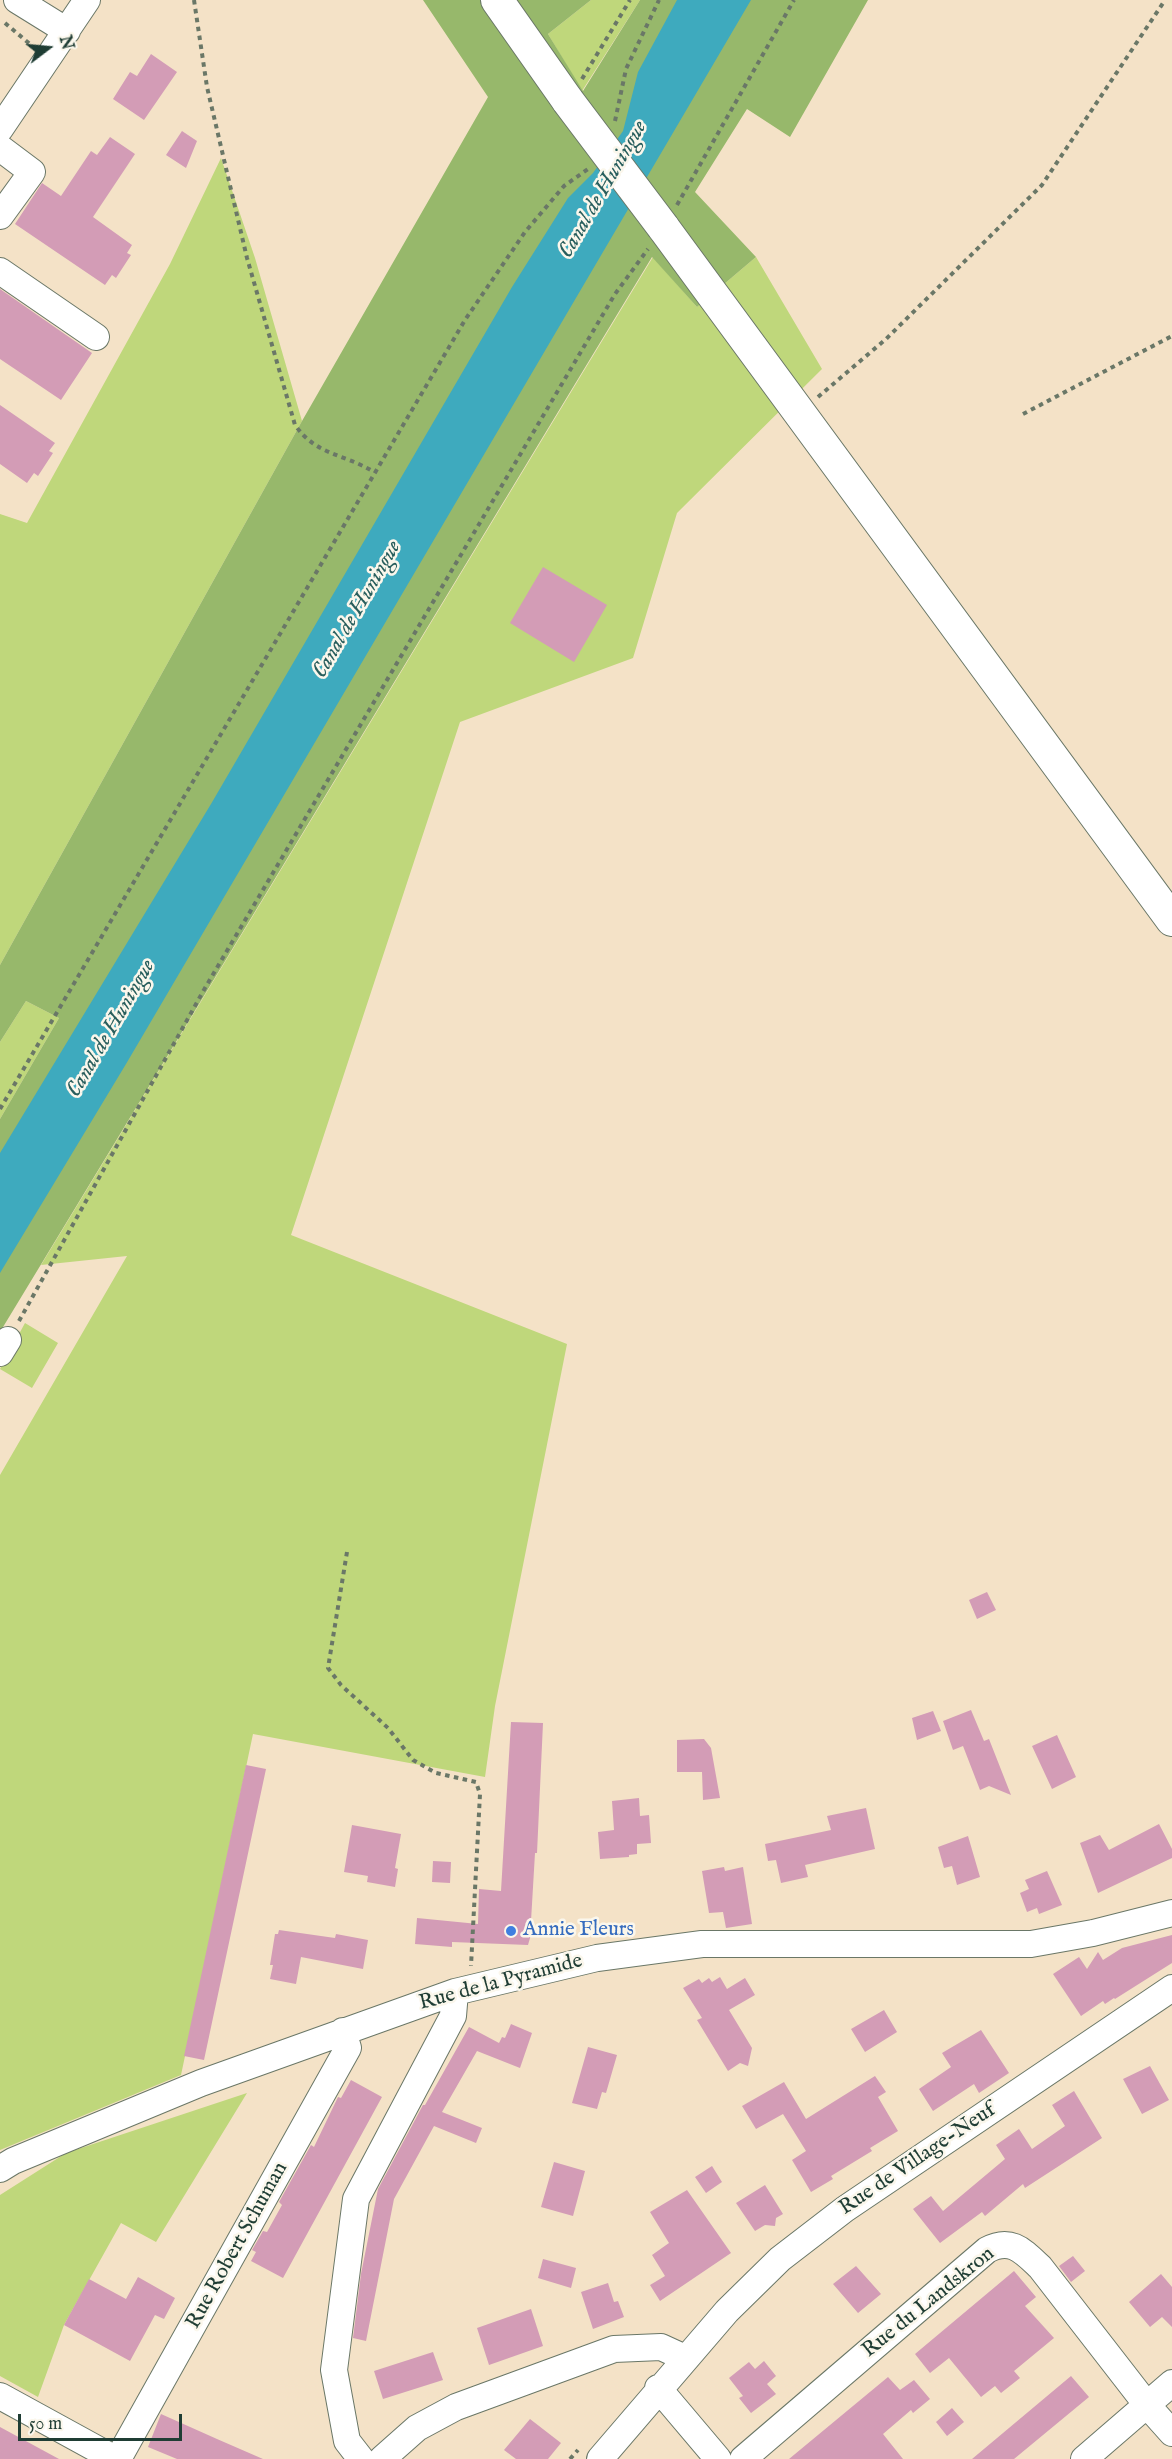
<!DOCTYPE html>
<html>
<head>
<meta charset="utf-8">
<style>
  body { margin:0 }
  #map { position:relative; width:1172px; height:2459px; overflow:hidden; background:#f4e2c7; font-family:"IM FELL English",serif }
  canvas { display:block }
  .north { position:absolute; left:18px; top:18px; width:60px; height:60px; -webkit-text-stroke:4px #fbf7ec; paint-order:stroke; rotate:74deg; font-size:16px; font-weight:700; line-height:24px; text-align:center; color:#1f3d34 }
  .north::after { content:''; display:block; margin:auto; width:21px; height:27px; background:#1f3d34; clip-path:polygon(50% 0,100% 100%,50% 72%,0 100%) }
  .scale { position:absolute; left:18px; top:2414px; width:164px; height:27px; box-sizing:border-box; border:3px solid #1f3d34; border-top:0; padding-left:8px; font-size:18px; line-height:21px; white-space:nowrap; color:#1f3d34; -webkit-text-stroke:4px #fbf7ec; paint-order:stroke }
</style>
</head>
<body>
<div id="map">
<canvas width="1172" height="2459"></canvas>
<div class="north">N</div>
<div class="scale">50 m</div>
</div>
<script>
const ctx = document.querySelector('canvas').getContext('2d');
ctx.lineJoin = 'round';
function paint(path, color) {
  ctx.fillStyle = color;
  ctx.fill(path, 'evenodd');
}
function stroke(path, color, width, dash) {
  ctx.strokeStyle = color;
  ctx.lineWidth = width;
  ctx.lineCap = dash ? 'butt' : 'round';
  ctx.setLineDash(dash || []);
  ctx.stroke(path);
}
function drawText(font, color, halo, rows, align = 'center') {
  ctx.font = font + ' "IM FELL English",serif';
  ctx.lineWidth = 5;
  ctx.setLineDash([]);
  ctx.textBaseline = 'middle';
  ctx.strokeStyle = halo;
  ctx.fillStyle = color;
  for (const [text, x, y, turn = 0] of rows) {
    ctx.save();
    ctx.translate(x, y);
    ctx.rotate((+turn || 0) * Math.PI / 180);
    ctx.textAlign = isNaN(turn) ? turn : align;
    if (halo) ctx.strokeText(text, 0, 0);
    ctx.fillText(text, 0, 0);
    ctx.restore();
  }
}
const green = new Path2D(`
  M591 0H640L582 91 548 34Z
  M221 158 255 258 302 421 0 965V514L27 523 170 264Z
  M653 257 697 307 756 257 822 369 677 513 633 658 460 722 291 1235 567 1344 495 1706 485 1777 253 1734 181 2075 0 2150V1475L127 1256 41 1265Z
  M26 1001 59 1018 0 1119V1042Z
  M25 1323 58 1343 32 1388 0 1369Z
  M247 2093 156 2242 121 2223 64 2325 38 2397 0 2376V2195L66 2153Z`);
const forest = new Path2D(`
  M423 0H591L548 34 583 91 640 0H868L790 137 747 109 695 192 756 257 697 307 652 257 0 1332V1119L59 1018 26 1001 0 1042V965L302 421 488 97Z`);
const water = new Path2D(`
  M677 0H751L126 1064 0 1273V1153L211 804 512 287 568 198 593 173 623 131 638 72Z`);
const building = new Path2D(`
  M151 54 177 72 144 120 113 99 130 72 137 76Z
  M182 131 197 141 186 168 166 155Z
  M110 137 135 154 93 217 132 245 127 253 131 255 116 278 112 275 105 285 15 224 42 183 61 196 91 151 97 155Z
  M0 289 92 353 61 400 0 359Z
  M0 405 55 443 49 451 53 453 38 476 34 473 27 483 0 464Z
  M543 567 607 605 574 662 510 623Z
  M987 1592 996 1610 977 1619 969 1600Z
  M971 1710 984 1741 989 1739 1011 1795 989 1786 980 1790 963 1746 953 1750 943 1721Z
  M933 1711 941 1731 917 1740 912 1718Z
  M511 1722 543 1723 537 1853H535L530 1938 528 1945 452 1942V1947L415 1944 417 1918 478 1924 479 1889 501 1891Z
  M1057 1735 1076 1777 1052 1789 1032 1746Z
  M704 1739 711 1748 720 1798 703 1800 702 1772H677V1740Z
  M246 1765 266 1769 204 2060 184 2056Z
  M639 1798 640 1816 649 1815 651 1843 637 1844V1854L629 1855V1857L600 1859 598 1832 614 1830 612 1801Z
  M866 1808 875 1849 805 1865 808 1877 781 1883 776 1860 768 1861 765 1844 831 1830 827 1816Z
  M1159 1824 1172 1849V1858L1098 1893 1080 1843 1100 1835 1109 1850Z
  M352 1825 401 1834 395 1868 398 1869 395 1887 367 1882 368 1876 344 1872Z
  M968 1836 980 1877 957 1885 952 1866 944 1868 938 1847Z
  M433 1861 451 1862 450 1883 432 1882Z
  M724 1867 725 1871 743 1867 752 1924 726 1928 723 1912 709 1913 702 1871Z
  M1047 1871 1062 1905 1039 1914 1037 1908 1027 1912 1020 1893 1029 1889 1025 1880Z
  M279 1930 335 1938 336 1934 368 1940 363 1969 301 1957 296 1984 270 1979 273 1965H270L275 1934H278Z
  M1172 1935V1963L1115 1999 1114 1998 1105 2004 1103 2001 1081 2016 1053 1974 1079 1957 1087 1969 1098 1952 1103 1960 1122 1948Z
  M720 1977 727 1989 745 1978 755 1995 729 2010 752 2048 748 2066 740 2063 728 2071 697 2020 702 2018 683 1988 699 1979 702 1983 709 1978 712 1982Z
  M884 2010 897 2032 865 2052 851 2029Z
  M511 2024 532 2033 520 2068 477 2051 442 2112 482 2128 476 2143 434 2126 394 2199 366 2341 353 2338 361 2274 378 2189 423 2105H425L469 2027 499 2043 502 2037 505 2038Z
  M981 2030 1009 2073 979 2093 974 2084 933 2111 919 2089 951 2067 942 2053Z
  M588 2047 617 2055 606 2093 602 2092 597 2109 572 2103Z
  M1150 2066 1169 2100 1142 2114 1123 2079Z
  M875 2076 886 2092 878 2097 898 2131 870 2148 872 2151 831 2176 833 2179 811 2192 792 2160 806 2151 783 2114 756 2129 742 2106 784 2082 806 2119Z
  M351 2080 382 2097 283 2278 251 2261 256 2252 252 2250 263 2231 267 2232 282 2205 279 2202 311 2145 314 2147 338 2097 341 2098Z
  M1074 2091 1102 2138 1025 2188 1023 2184 985 2216 982 2212 940 2243 913 2209 931 2196 943 2211 1005 2159 996 2145 1019 2129 1032 2149 1065 2126 1052 2105Z
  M554 2162 585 2171 573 2216 541 2207Z
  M712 2166 722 2182 706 2193 695 2177Z
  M765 2185 783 2214 776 2218 775 2226 765 2225 755 2231 736 2203Z
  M687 2190 731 2253 660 2301 650 2285 665 2276 652 2255 669 2243 650 2212Z
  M1073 2256 1085 2271 1071 2282 1059 2266Z
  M543 2259 576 2268 571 2288 538 2278Z
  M856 2266 881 2294 858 2313 833 2284Z
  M1014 2271 1036 2297 1025 2306 1054 2338 1014 2371 1020 2378 1001 2393 995 2386 981 2397 949 2358 930 2373 915 2354Z
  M1161 2274 1172 2287V2327L1162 2317 1150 2327 1129 2302Z
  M138 2277 175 2298 164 2319 155 2315 130 2361 64 2325 89 2279 126 2299Z
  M608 2283 614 2302 618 2301 624 2317 593 2329 581 2292Z
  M531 2309 543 2346 489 2365 477 2328Z
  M433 2352 443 2380 383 2399 374 2371Z
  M764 2361 776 2376 767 2384 776 2394 751 2413 739 2398 743 2396 729 2378 749 2362 755 2369Z
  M1071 2376 1089 2397 1014 2459H972Z
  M888 2377 900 2390 914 2380 930 2399 913 2413 911 2410 883 2434 903 2459H789Z
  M952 2408 964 2422 947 2436 936 2422Z
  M161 2414 217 2439 263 2459H177L148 2447Z
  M530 2419 561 2443 548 2459H516L504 2450Z
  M0 2427 59 2459H0Z`);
const path = new Path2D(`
  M194 0 207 87 247 258 295 425C317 456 343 453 374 472
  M5 23 31 45
  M582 79 630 0
  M615 121 626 69 659 0
  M677 205 794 0
  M818 397 886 339 1042 185 1165 0
  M1023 414 1172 336
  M0 1109 465 320 525 232 564 186 588 169
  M19 1321 205 988 615 294 648 249
  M347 1552 328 1668 341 1685 388 1728 413 1760 436 1773 476 1782 480 1794 471 1966
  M570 2459 578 2450`);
const minor = new Path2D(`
  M17 0 67 31
  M0 129 87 0
  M0 148 32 172 0 216
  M0 271 96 337
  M0 1353 8 1340
  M0 2169 13 2161 201 2083 455 1992 597 1958 702 1944H1031L1093 1933 1172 1913
  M658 2388 718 2459
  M0 2396 115 2459
  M118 2459 348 2048 343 2031
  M361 2459 347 2441 334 2370 356 2199 453 2016 455 1992
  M382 2459 417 2428 456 2407 614 2349 661 2347 685 2358
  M600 2459 727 2311 780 2259 845 2209 1172 1988
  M743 2459 987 2250C1011 2237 1023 2251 1040 2267L1147 2405 1172 2433
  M1084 2459 1172 2383`);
const major = new Path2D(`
  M497 0 568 101
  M663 227 1172 920`);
const majorBridge = new Path2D(`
  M568 101 663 227`);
const markers = [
  [511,1931,6,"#3f7fe0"]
];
const shopNames = [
  ["Annie Fleurs",523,1931]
];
const streetNames = [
  ["Rue de la Pyramide",501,1983,-15],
  ["Rue de Village-Neuf",918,2160,-34],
  ["Rue Robert Schuman",238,2246,-61],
  ["Rue du Landskron",929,2303,-39]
];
const waterNames = [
  ["Canal de Huningue",604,190,-60],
  ["Canal de Huningue",358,610,-60],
  ["Canal de Huningue",112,1029,-60]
];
paint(green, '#bfd77b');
paint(forest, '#97b86b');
paint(water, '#3eaabe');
paint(building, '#d39cb6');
stroke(minor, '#6a7767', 28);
stroke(major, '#6a7767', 34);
stroke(path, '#6a7767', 4, [4.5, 4.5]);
stroke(minor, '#fff', 26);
stroke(major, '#fff', 32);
stroke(majorBridge, '#6a7767', 34, []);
stroke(majorBridge, '#fff', 32);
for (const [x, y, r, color] of markers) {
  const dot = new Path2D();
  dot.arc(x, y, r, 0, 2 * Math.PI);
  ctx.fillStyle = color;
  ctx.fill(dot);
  stroke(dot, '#fbf7ec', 2);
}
drawText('21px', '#366cbe', '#fbf7ec', shopNames, 'left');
drawText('21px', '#1f3d34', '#fbf7ec', streetNames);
drawText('italic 22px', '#285e5d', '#fbf7ec', waterNames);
</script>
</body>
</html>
